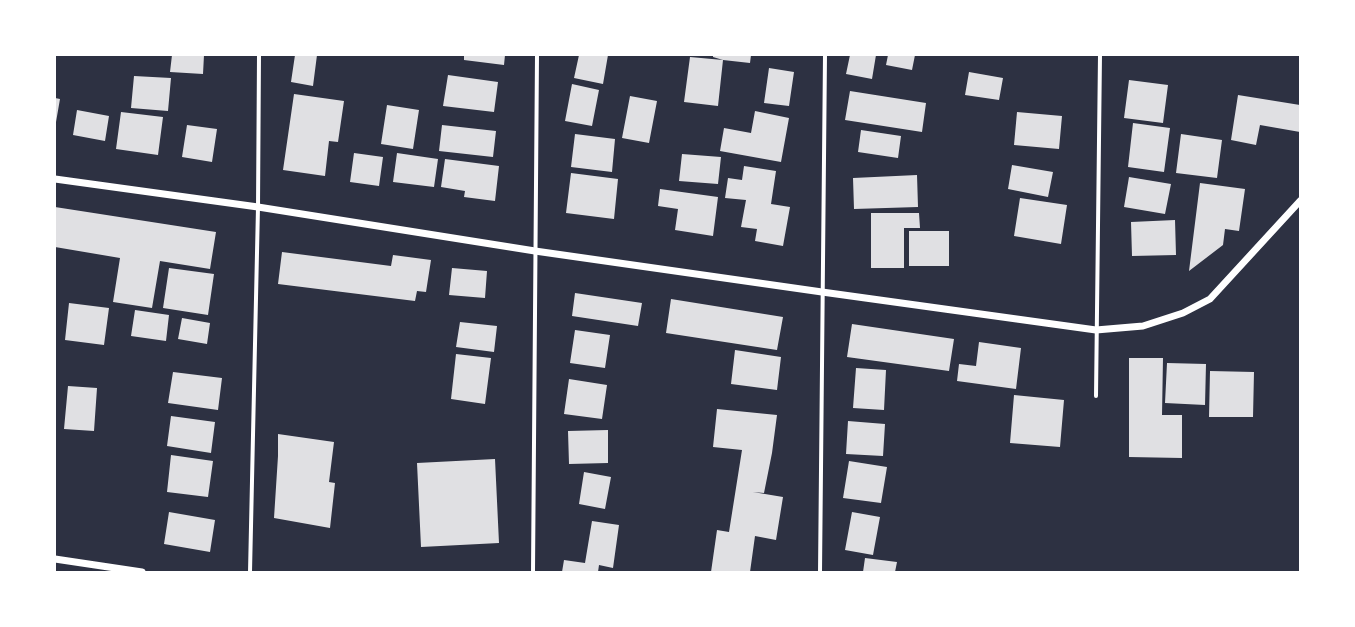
<!DOCTYPE html>
<html>
<head>
<meta charset="utf-8">
<style>
  body { margin:0 }
  #map { position:relative; width:1355px; height:627px; overflow:hidden; background:#2d3142; font-family:Merriweather,serif }
  canvas { display:block }
  .frame { position:absolute; inset:0; border:56px solid #fff; pointer-events:none }
</style>
</head>
<body>
<div id="map">
<canvas width="1355" height="627"></canvas>
<div class="frame"></div>
</div>
<script>
const ctx = document.querySelector('canvas').getContext('2d');
ctx.lineJoin = 'round';
function paint(path, color) {
  ctx.fillStyle = color;
  ctx.fill(path, 'evenodd');
}
function stroke(path, color, width, dash) {
  ctx.strokeStyle = color;
  ctx.lineWidth = width;
  ctx.lineCap = dash ? 'butt' : 'round';
  ctx.setLineDash(dash || []);
  ctx.stroke(path);
}
const building = new Path2D(`
  M172 55H204L203 74 170 72Z
  M295 55H317L313 86 291 82Z
  M464 55H505L504 65 464 60Z
  M579 55H608L603 84 574 78Z
  M713 55H751L750 63 723 60 718 106 684 102 690 57 723 60 713 57Z
  M850 55H876L872 79 846 74Z
  M888 55H915L912 70 886 65Z
  M769 68 794 72 789 106 764 103Z
  M969 72 1003 78 999 100 965 95Z
  M448 75 498 82 494 112 443 106Z
  M134 76 171 78 168 111 131 108Z
  M1129 80 1168 85 1163 123 1124 118Z
  M572 84 599 90 592 126 565 121Z
  M850 91 926 103 922 132 845 120Z
  M294 94 344 101 338 142 329 141 325 176 283 170Z
  M1238 95 1300 105V132L1260 125 1256 145 1231 140Z
  M630 96 657 101 649 143 622 138Z
  M55 98 60 99 56 122H55Z
  M387 105 419 110 413 149 381 144Z
  M77 110 109 116 105 141 73 135Z
  M755 111 789 118 781 162 720 151 724 128 751 133Z
  M121 112 163 117 158 155 116 149Z
  M1017 112 1062 116 1059 149 1014 145Z
  M1133 123 1170 128 1164 172 1128 167Z
  M187 125 217 129 212 162 182 157Z
  M442 125 496 131 493 157 439 151Z
  M861 130 901 136 898 158 858 152Z
  M575 134 615 139 612 172 571 167Z
  M1181 134 1222 140 1217 178 1176 173Z
  M354 153 383 157 379 186 350 182Z
  M397 153 438 159 434 187 393 182Z
  M682 154 721 157 718 184 679 181Z
  M445 159 499 166 495 201 464 197 465 191 441 187Z
  M1012 165 1053 172 1048 197 1008 189Z
  M744 166 776 171 771 204 790 207 783 246 755 241 757 229 741 227 746 200 725 198 728 178 742 180Z
  M571 173 618 179 614 219 566 213Z
  M917 175 918 207 854 209 853 178Z
  M1129 177 1171 184 1165 214 1124 207Z
  M1200 183 1245 189 1239 231 1225 229 1223 245 1189 271Z
  M660 189 718 197 713 236 675 230 678 209 658 206Z
  M1020 198 1067 205 1061 244 1014 236Z
  M55 207 216 232 210 269 160 261 152 308 113 302 120 258 55 247Z
  M871 213H919L920 228H904V268H871Z
  M1175 220 1176 255 1132 256 1131 222Z
  M909 231H949V266H909Z
  M282 252 391 266 393 255 431 260 426 292 417 291 415 301 278 284Z
  M169 268 214 274 208 315 163 308Z
  M452 268 487 271 485 298 449 295Z
  M575 293 642 303 638 326 572 316Z
  M671 299 783 317 777 350 666 333Z
  M69 303 109 308 104 345 65 340Z
  M135 310 169 315 166 341 131 336Z
  M182 318 210 323 207 344 178 339Z
  M460 322 497 326 494 352 456 347Z
  M852 324 954 339 949 371 847 357Z
  M575 330 610 335 605 368 570 363Z
  M979 342 1021 348 1016 389 957 381 959 364 976 366Z
  M735 350 781 357 777 390 731 384Z
  M456 354 491 358 485 404 451 399Z
  M1129 358H1163L1162 415H1182V458L1129 457Z
  M1167 363 1206 364 1205 405 1165 403Z
  M856 368 886 370 884 410 853 408Z
  M1210 371 1254 372 1253 417H1209Z
  M173 372 222 378 218 410 168 403Z
  M569 379 607 385 602 419 564 414Z
  M68 386 97 388 94 431 64 429Z
  M1014 395 1064 400 1060 447 1010 443Z
  M717 409 777 415 772 453 764 493 753 492 783 497 776 540 755 536 750 572H711L717 530 729 532 742 450 713 447Z
  M171 416 215 422 211 453 167 446Z
  M848 421 885 424 883 456 846 454Z
  M608 430V463L569 464 568 431Z
  M278 434 334 442 329 482 335 483 330 528 274 518 278 456Z
  M171 455 213 461 208 497 167 492Z
  M495 459 499 543 421 547 417 463Z
  M849 461 887 467 881 503 843 498Z
  M584 472 611 477 605 509 579 504Z
  M169 512 215 520 210 552 164 544Z
  M852 512 880 517 873 555 845 550Z
  M592 521 619 525 613 568 599 565 598 572H562L564 560 585 563Z
  M865 558 897 562 895 572H863Z`);
const minor = new Path2D(`
  M1096 396 1100 55
  M250 572 258 207 259 55
  M533 572 537 55
  M820 572 825 55`);
const tertiary = new Path2D(`
  M55 179 258 207 535 251 822 292 1096 330 1143 326 1183 313 1210 299 1300 201
  M55 559 142 572`);
paint(building, '#e0e0e3');
stroke(minor, '#fff', 4);
stroke(tertiary, '#fff', 7);
</script>
</body>
</html>
